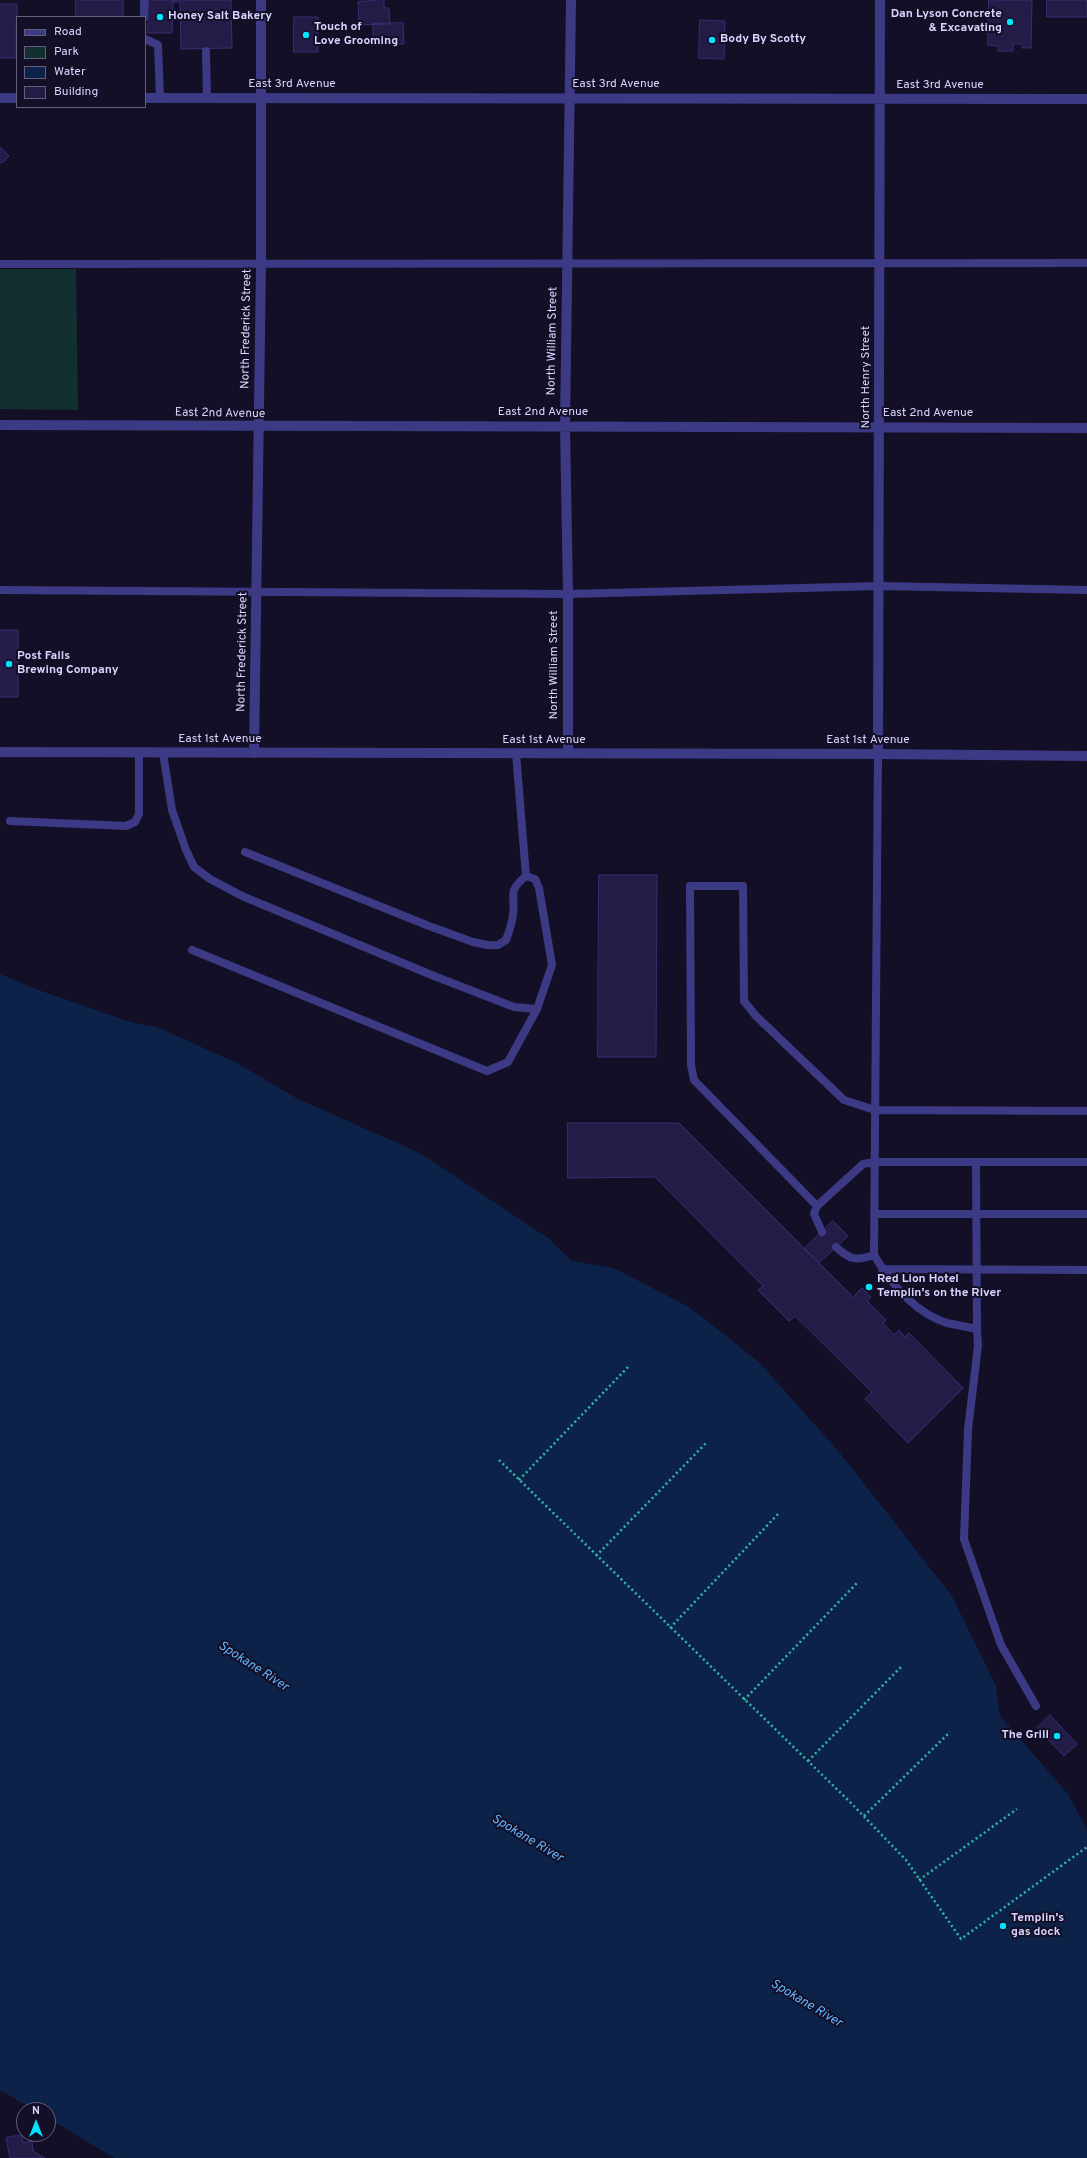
<!DOCTYPE html>
<html>
<head>
<meta charset="utf-8">
<style>
  body { margin:0 }
  #map { position:relative; width:1087px; height:2158px; overflow:hidden; background:#130f26; font-family:Overpass,sans-serif }
  canvas { display:block }
  .legend { position:absolute; left:16px; top:16px; width:130px; height:92px; box-sizing:border-box; background:#130f26; border:1px solid #625e7d; margin:0; padding:5px 7px; list-style:none; font-size:12px; color:#d9d4ff }
  .legend li { display:flex; align-items:center; gap:8px; height:20px }
  .legend b { width:20px; border:1px solid #625e7d }
  .north { position:absolute; left:16px; top:2102px; width:40px; height:40px; box-sizing:border-box; background:#130f26; border:1px solid #625e7d; border-radius:50%; rotate:0deg; font-size:11px; font-weight:700; line-height:16px; text-align:center; color:#d9d4ff }
  .north::after { content:''; display:block; margin:auto; width:14px; height:18px; background:#00e5ff; clip-path:polygon(50% 0,100% 100%,50% 72%,0 100%) }
</style>
</head>
<body>
<div id="map">
<canvas width="1087" height="2158"></canvas>
<ul class="legend">
<li><b style="height:5px;background:#3d3a85"></b>Road</li>
<li><b style="height:11px;background:#12302f"></b>Park</li>
<li><b style="height:11px;background:#0c2248"></b>Water</li>
<li><b style="height:11px;background:#241b47"></b>Building</li>
</ul>
<div class="north">N</div>
</div>
<script>
const ctx = document.querySelector('canvas').getContext('2d');
ctx.lineJoin = 'round';
function paint(path, color) {
  ctx.fillStyle = color;
  ctx.fill(path, 'evenodd');
}
function stroke(path, color, width, dash) {
  ctx.strokeStyle = color;
  ctx.lineWidth = width;
  ctx.lineCap = dash ? 'butt' : 'round';
  ctx.setLineDash(dash || []);
  ctx.stroke(path);
}
function drawText(font, color, halo, rows, align = 'center') {
  ctx.font = font + ' Overpass,sans-serif';
  ctx.lineWidth = 4;
  ctx.setLineDash([]);
  ctx.textBaseline = 'middle';
  ctx.strokeStyle = halo;
  ctx.fillStyle = color;
  for (const [text, x, y, turn = 0] of rows) {
    ctx.save();
    ctx.translate(x, y);
    ctx.rotate((+turn || 0) * Math.PI / 180);
    ctx.textAlign = isNaN(turn) ? turn : align;
    if (halo) ctx.strokeText(text, 0, 0);
    ctx.fillText(text, 0, 0);
    ctx.restore();
  }
}
const green = new Path2D(`
  M0 269H76L78 410 0 409Z`);
const water = new Path2D(`
  M0 974 33 988 130 1022 157 1027 237 1063 298 1099 420 1153 548 1238 572 1261 614 1268 689 1307 759 1362 840 1453 952 1596 996 1686 1000 1716 1068 1794 1087 1830V2158H114L48 2118V2110H34L0 2090Z`);
const building = new Path2D(`
  M76 0H123V17H76Z
  M149 0H173L172 33H148Z
  M173 0H231L232 48 181 49 180 2H173Z
  M384 0V8H389L390 24 359 25 358 2Z
  M989 0H1032L1031 48H1022V44H1013V51H998V46L988 45Z
  M1047 0H1087V17H1047Z
  M0 4H17V23H15V58H0Z
  M294 17H318V52H294Z
  M700 20 725 21 724 59 699 58Z
  M403 23 404 44H373V24Z
  M0 147 9 156 2 163 0 162Z
  M0 630H18V697H0Z
  M599 875H657L656 1057H598Z
  M568 1123H679L853 1297 862 1288 871 1297 867 1301 886 1320 883 1323 894 1335 899 1330 905 1337 909 1333 963 1388 908 1443 865 1399 872 1392 795 1316 789 1321 758 1290 763 1286 655 1177 568 1178Z
  M833 1221 848 1236 819 1263 804 1249Z
  M1050 1715 1077 1744 1064 1756 1037 1728Z
  M22 2135 23 2143 32 2141 33 2151 45 2158H10L6 2138Z`);
const path = new Path2D(`
  M499 1460 850 1802 906 1860 961 1939 1087 1847
  M519 1480 628 1367
  M596 1556 707 1442
  M670 1628 779 1513
  M744 1700 858 1582
  M808 1761 901 1667
  M864 1816 950 1732
  M919 1880 1017 1809`);
const service = new Path2D(`
  M144 17V0
  M145 39 158 45 160 98
  M206 51 207 98
  M0 264 1087 263
  M0 590 568 594 880 586 1087 590
  M163 753 172 810 186 850 194 867 210 879 242 896 434 976 514 1007 537 1009 552 965 539 888 535 879 526 876 516 753
  M878 754 874 1255C890 1282 915 1313 947 1323 957 1325 967 1327 977 1329L978 1345 968 1430 964 1539 1001 1645 1036 1706
  M10 821 126 826 135 822 139 814V753
  M245 852 429 926 473 942 487 945H498L506 940C509 932 512 924 513 915 516 894 506 893 526 876
  M192 950 487 1071 508 1062 537 1009
  M1087 1111 875 1110 844 1100 756 1016 744 1001 743 886H690L691 1065 694 1080 817 1206 863 1164 875 1162H1087
  M976 1162 977 1329
  M817 1206 814 1214 822 1232
  M875 1214H1087
  M836 1247C850 1260 856 1261 874 1255
  M882 1269 1087 1270`);
const minor = new Path2D(`
  M0 425 1087 428
  M254 753 261 265V0
  M568 753V594L565 426 571 0
  M878 754 1087 756`);
const tertiary = new Path2D(`
  M0 98H17
  M145 98 1087 99
  M0 752 878 754 880 0`);
const markers = [
  [160,17,4,"#00e5ff"],
  [1010,22,4,"#00e5ff"],
  [306,35,4,"#00e5ff"],
  [712,40,4,"#00e5ff"],
  [9,664,4,"#00e5ff"],
  [869,1287,4,"#00e5ff"],
  [1057,1736,4,"#00e5ff"],
  [1003,1926,4,"#00e5ff"]
];
const poiNames = [
  ["Dan Lyson Concrete",1002,15,"right"],
  ["& Excavating",1002,29,"right"],
  ["Honey Salt Bakery",168,17],
  ["Touch of",314,28],
  ["Love Grooming",314,42],
  ["Body By Scotty",720,40],
  ["Post Falls",17,657],
  ["Brewing Company",17,671],
  ["Red Lion Hotel",877,1280],
  ["Templin's on the River",877,1294],
  ["The Grill",1049,1736,"right"],
  ["Templin's",1011,1919],
  ["gas dock",1011,1933]
];
const streetNames = [
  ["East 3rd Avenue",292,85],
  ["East 3rd Avenue",616,85],
  ["East 3rd Avenue",940,86],
  ["North Frederick Street",247,329,-89],
  ["North William Street",553,341,-89],
  ["North Henry Street",867,377,-90],
  ["East 2nd Avenue",543,413],
  ["East 2nd Avenue",220,414,1],
  ["East 2nd Avenue",928,414],
  ["North Frederick Street",243,652,-89],
  ["North William Street",555,665,-90],
  ["East 1st Avenue",220,740],
  ["East 1st Avenue",544,741],
  ["East 1st Avenue",868,741]
];
const waterNames = [
  ["Spokane River",253,1667,33],
  ["Spokane River",527,1839,31],
  ["Spokane River",806,2004,31]
];
paint(green, '#12302f');
paint(water, '#0c2248');
paint(building, '#241b47');
stroke(building, '#3b2d73', 1);
stroke(path, '#2fb8b0', 2.5, [2, 3]);
stroke(service, '#3d3a85', 8);
stroke(minor, '#3d3a85', 10);
stroke(tertiary, '#3d3a85', 10);
for (const [x, y, r, color] of markers) {
  const dot = new Path2D();
  dot.arc(x, y, r, 0, 2 * Math.PI);
  ctx.fillStyle = color;
  ctx.fill(dot);
  stroke(dot, '#130f26', 1.5);
}
drawText('bold 12px', '#d9d4ff', '#130f26', poiNames, 'left');
drawText('12px', '#d9d4ff', '#130f26', streetNames);
drawText('italic 13px', '#62b6ff', '#130f26', waterNames);
</script>
</body>
</html>
